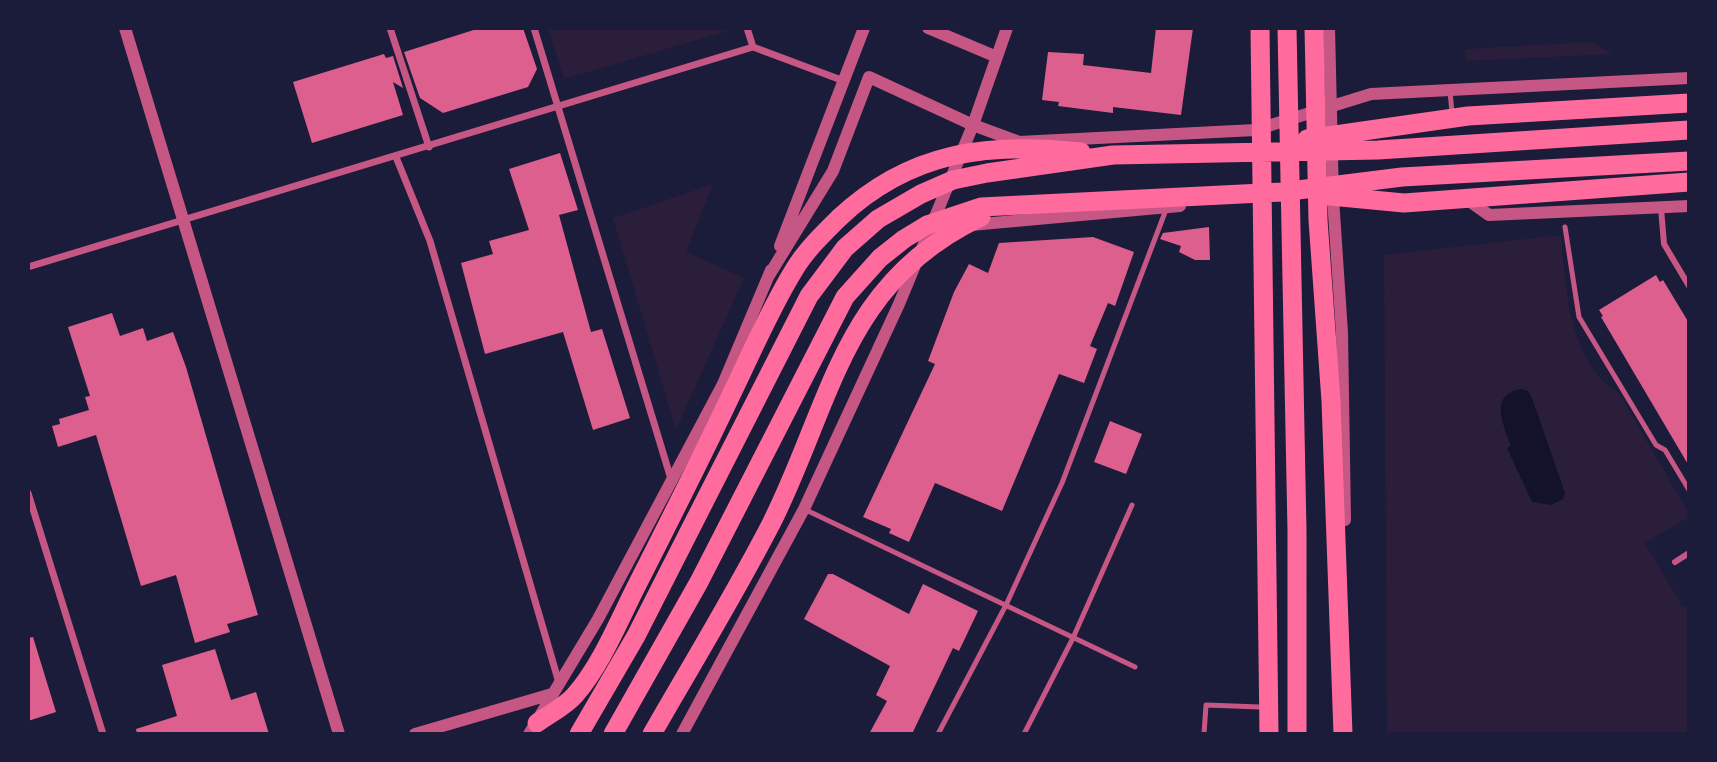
<!DOCTYPE html>
<html>
<head>
<meta charset="utf-8">
<style>
  body { margin:0 }
  #map { position:relative; width:1717px; height:762px; overflow:hidden; background:#1b1b3a; font-family:Poppins,sans-serif }
  canvas { display:block }
  .frame { position:absolute; inset:0; border:30px solid #1b1b3a; pointer-events:none }
</style>
</head>
<body>
<div id="map">
<canvas width="1717" height="762"></canvas>
<div class="frame"></div>
</div>
<script>
const ctx = document.querySelector('canvas').getContext('2d');
ctx.lineJoin = 'round';
function paint(path, color) {
  ctx.fillStyle = color;
  ctx.fill(path, 'evenodd');
}
function stroke(path, color, width, dash) {
  ctx.strokeStyle = color;
  ctx.lineWidth = width;
  ctx.lineCap = dash ? 'butt' : 'round';
  ctx.setLineDash(dash || []);
  ctx.stroke(path);
}
const green = new Path2D(`
  M548 28H727L728 31 564 79Z
  M1592 42 1613 54 1466 61 1465 49Z
  M713 184 686 252 744 278 676 430 613 218Z
  M1561 235C1566 288 1568 362 1618 392L1689 513V517L1645 543 1683 607 1689 604V734H1387L1384 255Z`);
const water = new Path2D(`
  M1521 389 1528 391 1532 398 1565 493 1563 499 1551 505 1532 502 1507 448 1511 446C1505 427 1487 395 1521 389Z`);
const building = new Path2D(`
  M480 28H523L537 69 528 87 443 113 420 98 404 52Z
  M1156 28H1193L1181 115 1113 107V113L1058 106 1059 102 1042 100 1048 52 1084 54 1083 65 1151 73Z
  M384 54 386 58 393 56 403 88 393 82 403 115 312 143 293 82Z
  M560 153 578 210 559 215 591 332 602 329 630 418 593 430 563 332 485 354 461 263 493 254 489 241 529 230 509 169Z
  M1209 227 1210 260H1195L1179 252 1181 246 1160 239 1163 233Z
  M1093 237 1134 252 1115 306 1108 303 1090 346 1097 349 1084 383 1059 374 1002 511 935 483 909 542 889 533 891 529 863 517 935 364 928 361 954 292 969 264 988 273 999 243Z
  M1656 275 1660 282 1663 280 1689 323V466L1601 317 1603 316 1599 310Z
  M112 313 120 336 143 328 147 341 173 332 186 367 258 615 227 624 230 632 195 643 176 575 141 586 96 435 58 447 52 426 60 424 59 419 89 410 85 397 90 396 68 327Z
  M1110 421 1142 434 1126 474 1094 462Z
  M828 574H833L909 614 923 584 978 611 959 651 953 648 912 734H869L887 701 876 695 890 666 804 619Z
  M33 637 56 712 28 721V638Z
  M215 649 231 700 256 692 269 734H137L136 729 177 716 162 665Z`);
const service = new Path2D(`
  M1450 91 1452 113
  M1565 227 1579 317 1656 445 1665 450 1689 490
  M806 510 1135 667
  M938 734 1006 605 1062 483 1167 207
  M1024 734 1073 638 1132 505
  M1204 734 1206 705 1260 707`);
const pedestrian = new Path2D(`
  M1661 208 1664 244 1689 286
  M1675 562 1689 553`);
const minor = new Path2D(`
  M390 28 429 147
  M534 28 671 479
  M747 28 753 47
  M396 157 430 241 559 683
  M28 267 753 47 844 81
  M28 493 103 734`);
const tertiary = new Path2D(`
  M125 28 339 734
  M928 28 997 57
  M1329 28 1333 198 1342 333 1345 520
  M1465 198 1489 215 1689 206
  M971 225 1180 206
  M780 246 864 28
  M768 277 833 171 869 77 973 125 1019 142 1255 130 1371 94 1689 78
  M415 734 552 694
  M529 734 598 619 723 384 771 270
  M682 734 804 509 899 304 973 125 1007 28`);
const trunk = new Path2D(`
  M1260 28 1269 734
  M1287 28 1297 531V734
  M1314 28 1318 220 1331 401 1343 734
  M1307 139 1468 116 1689 103
  M1320 195 1404 203 1689 182
  M537 723C549 714 566 706 575 695 602 664 619 620 638 583 670 520 702 457 732 393 752 352 770 309 794 270 806 250 823 234 839 218 910 151 988 142 1081 152
  M579 734 636 636 809 296 845 248 878 219 921 194 953 180 987 173 1113 155 1378 150 1689 130
  M613 734 699 582 845 297 880 258 904 239 927 225 981 207 1282 192 1402 177 1689 161
  M652 734C692 664 735 594 772 522 833 399 843 282 981 217`);
paint(green, '#2a1e3b');
paint(water, '#12122b');
paint(building, '#dd5f8e');
stroke(service, '#c65784', 5);
stroke(pedestrian, '#c65784', 6);
stroke(minor, '#c65784', 7);
stroke(tertiary, '#c65784', 12);
stroke(trunk, '#ff6b9d', 19);
</script>
</body>
</html>
